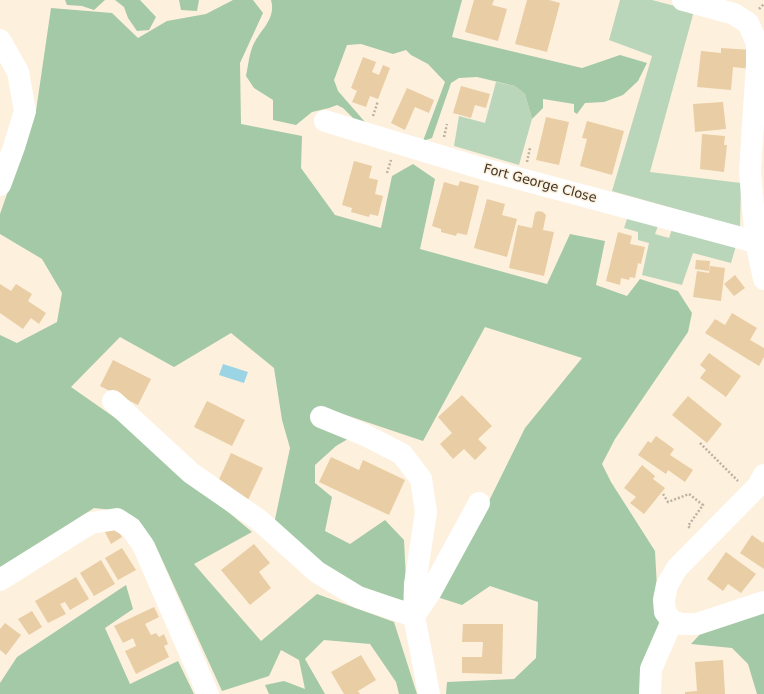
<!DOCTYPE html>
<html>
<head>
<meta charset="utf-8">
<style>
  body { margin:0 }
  canvas { display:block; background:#fdf0dd }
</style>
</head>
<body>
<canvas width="764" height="694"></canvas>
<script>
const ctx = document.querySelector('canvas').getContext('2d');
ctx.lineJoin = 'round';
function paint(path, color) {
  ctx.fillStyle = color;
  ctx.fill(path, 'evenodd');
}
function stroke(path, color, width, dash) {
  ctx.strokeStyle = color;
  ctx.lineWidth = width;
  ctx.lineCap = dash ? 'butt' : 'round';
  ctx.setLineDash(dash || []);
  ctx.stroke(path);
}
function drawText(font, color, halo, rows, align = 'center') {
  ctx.font = font + ' "DejaVu Sans",sans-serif';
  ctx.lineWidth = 3;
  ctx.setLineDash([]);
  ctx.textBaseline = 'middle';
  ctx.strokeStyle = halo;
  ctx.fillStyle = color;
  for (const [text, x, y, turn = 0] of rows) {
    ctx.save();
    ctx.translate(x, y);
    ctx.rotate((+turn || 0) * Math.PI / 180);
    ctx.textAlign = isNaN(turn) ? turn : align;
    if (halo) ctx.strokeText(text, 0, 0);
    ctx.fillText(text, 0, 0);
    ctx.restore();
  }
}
const green = new Path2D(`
  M620 0H652L694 11 650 172 741 183 740 227 612 191 652 56 609 40Z
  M496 82 515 86 525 94 532 119 519 165 454 146 459 116 485 123Z
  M628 216 659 223 655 234 669 238 672 229 736 246 731 263 693 253 682 285 642 275 649 243 638 240V232L624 228Z`);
const forest = new Path2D(`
  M65 0H105L94 10 82 6 67 5Z
  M115 0H140L156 17 149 30 137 31 128 18 124 7Z
  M179 0H199L197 11 181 10Z
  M233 0H253L263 13 240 63 241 124 302 136 301 168 335 215 381 228 392 176 413 164 435 179 420 249 547 284 570 234 605 241 596 285 627 296 640 279 678 291 692 313 688 332 615 439 602 464 611 482 655 551 659 625 643 694H446L447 682 514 679 536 658 538 602 490 586 462 605 437 597 486 507 525 428 582 358 485 327 423 441 325 408 353 436 336 446 315 465V483L332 497 325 531 350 544 385 520 404 540 406 580 405 601 374 594 319 565 274 524 290 448 282 420 274 368 231 333 174 367 120 337 71 387 121 422 252 532 194 564 261 641 317 594 394 622 417 694H399L396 682 370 644 324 640 305 659 325 694H269L265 685 284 681 305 689 299 660 281 650 269 676 222 691 154 542 121 511 94 508 0 570V335L17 343 57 322 62 293 42 259 0 234V214L36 111 51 8 112 13 138 38 167 21 206 14Z
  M271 0H462L452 37 582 68 620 55 647 63 638 81 623 95 604 102 585 103 577 114 574 112V104L543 99V108L532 119 525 94 515 86 477 77 459 78 451 83 432 138 423 141 445 82 428 64 411 55 406 50 393 54 361 44 347 45 334 80 338 91 365 122 359 124 343 108 337 105 329 108 312 112 296 125 273 120V100L254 88 246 76C248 67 249 56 252 48 258 31 277 20 271 0Z
  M126 585 133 609 105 628 130 684 178 661 194 694H0V683L17 657Z
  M764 608V694H757L748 664 732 648 691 644 704 630Z`);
const water = new Path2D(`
  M223 364 248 372 244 383 219 375Z`);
const building = new Path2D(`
  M474 0H494L492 5 507 9 498 41 465 32Z
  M527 0H549L560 3 547 52 515 44Z
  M721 48 752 50 751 69 733 67 731 90 697 87 701 51 721 53Z
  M363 57 376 62 372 72 379 75 383 65 390 68 378 99 370 96 366 107 352 102 357 91 351 88Z
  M461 86 490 94 486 108 475 105 471 118 453 113Z
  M407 88 434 100 429 113 415 107 405 130 391 123Z
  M723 102 726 129 695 132 693 104Z
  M546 117 569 122 559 165 536 160Z
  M587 121 624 131 612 175 580 166 587 139 582 138Z
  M702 134 725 136 724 145H727L724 172 700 169Z
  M354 161 372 166 369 178 378 180 375 194 383 196 378 216 370 214 369 217 351 212 352 208 342 205Z
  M460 181 479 186 467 235 457 233 456 236 441 232V229L432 226 444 182 458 186Z
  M487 199 505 204 502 215 517 219 507 257 474 248Z
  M538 211 543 212 546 215 543 230 554 232 544 276 509 268 518 225 532 228 535 213Z
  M618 232 632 236 630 244 645 247 641 264 638 263 635 278 630 277 629 280 621 278 620 285 606 281Z
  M696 260 710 261 709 271 695 269Z
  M710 266 725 268 721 301 693 297 697 271 709 273Z
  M735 275 745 288 734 296 724 284Z
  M0 284 11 291 16 284 32 294 28 301 46 313 39 324 31 318 23 329 0 313Z
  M732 313 757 328 750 340 764 348V357L759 366 705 333 715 319 725 325Z
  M709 353 741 376 726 397 700 378 706 370 700 365Z
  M113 360 151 379 138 405 100 386Z
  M462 395 492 426 478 439 487 448 475 460 464 449 453 459 440 444 452 433 438 417Z
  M688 396 722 424 707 443 672 415Z
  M207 401 245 420 232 446 194 427Z
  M656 436 674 449 670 455 693 470 685 482 668 470 666 474 638 455 648 441 651 443Z
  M231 453 263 468 248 500 216 486Z
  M331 457 359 470 363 460 405 480 389 515 319 482Z
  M642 465 655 476 653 479 665 488 644 514 630 503 636 497 624 488Z
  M116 526 122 537 111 544 105 532Z
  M752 535 763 543 764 541V569L740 553Z
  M254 544 270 563 259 572 271 588 250 605 221 570Z
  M122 548 136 570 118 580 105 558Z
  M726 552 756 574 741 593 728 584 723 591 707 579Z
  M101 560 115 584 94 596 80 573Z
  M76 577 89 599 70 610 65 602 60 604 66 614 48 623 35 601Z
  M154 607 159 617 145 624 151 635 156 633 159 637 164 634 168 644 164 646 169 657 136 674 125 651 136 646 133 638 123 643 114 626Z
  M32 611 42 627 29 635 18 619Z
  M5 623 21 635 6 655 0 650V629Z
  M463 624H503L502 674 462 673V657H482L483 642H462Z
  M361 655 376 680 358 691 360 694H344L331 672Z
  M723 660 725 694H685V692L697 691 695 662Z`);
const path = new Path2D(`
  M759 9 764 4
  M373 116 378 101
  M444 137 447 124
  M527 162 530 148
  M387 173 391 160
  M700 443 738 481
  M663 494 668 502 689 494 703 505 688 526 690 528`);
const minor = new Path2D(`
  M683 0 734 14 748 23 757 43V64L750 171 756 242 764 279
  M0 40 18 72 25 111 14 147 0 185
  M325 121 487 170 756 242
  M113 401 191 473 259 520 317 572 358 597 414 616
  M321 417 365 435 402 454 421 479 426 512 415 584 414 616 429 694
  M0 580 91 523 117 519 131 528 143 545 208 694
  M414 616 431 591 479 503
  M672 621 665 612 664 600 667 585 677 568 758 486 764 475
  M650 694 651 669 672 621 682 624H697L764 602`);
const streetNames = [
  ["Fort George Close",540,184,15]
];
paint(green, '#b9d6bb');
paint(forest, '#a4c9a6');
paint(water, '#9bd4e5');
paint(building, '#e9cda4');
stroke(path, '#bdb2a1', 2.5, [2, 2]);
stroke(minor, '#fff', 22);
drawText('13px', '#3e3529', '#fdf0dd', streetNames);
</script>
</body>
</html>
